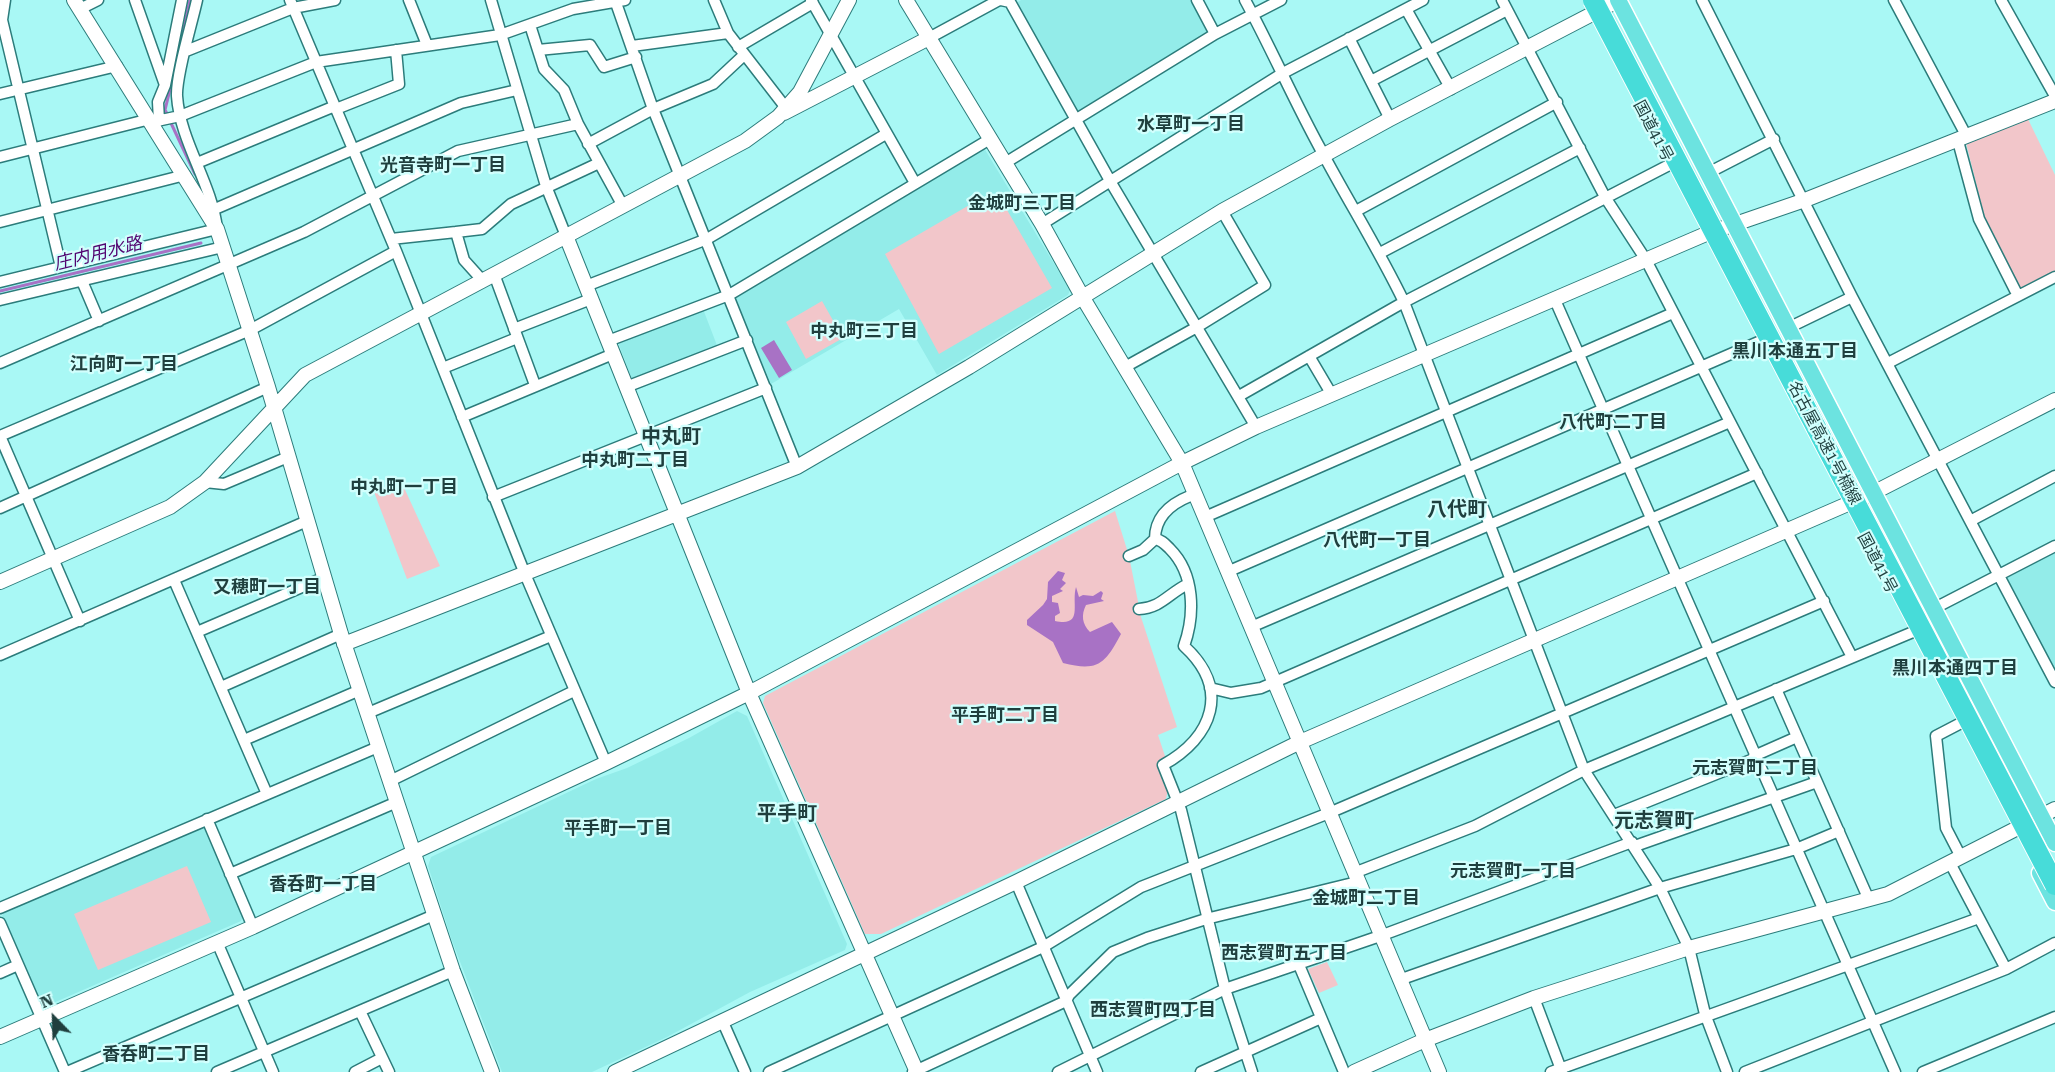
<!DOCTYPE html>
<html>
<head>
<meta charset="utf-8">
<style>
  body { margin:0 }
  #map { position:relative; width:2055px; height:1072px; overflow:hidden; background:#a9f8f5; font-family:"Roboto Serif",serif }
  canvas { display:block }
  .north { position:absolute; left:24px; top:988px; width:60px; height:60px; -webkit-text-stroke:4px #d2fffd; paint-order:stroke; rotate:337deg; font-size:16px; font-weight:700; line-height:24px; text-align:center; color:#1f3f3e }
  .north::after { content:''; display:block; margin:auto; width:21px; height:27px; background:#1f3f3e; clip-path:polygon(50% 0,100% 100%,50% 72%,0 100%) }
</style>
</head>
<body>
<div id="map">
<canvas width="2055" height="1072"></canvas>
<div class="north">N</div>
</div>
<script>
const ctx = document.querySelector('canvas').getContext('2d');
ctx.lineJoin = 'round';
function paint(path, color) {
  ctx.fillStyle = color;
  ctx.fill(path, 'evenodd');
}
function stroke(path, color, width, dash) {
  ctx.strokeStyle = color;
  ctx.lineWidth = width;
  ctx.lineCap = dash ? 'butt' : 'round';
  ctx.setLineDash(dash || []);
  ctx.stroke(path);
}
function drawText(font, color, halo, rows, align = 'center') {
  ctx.font = font + ' "Roboto Serif","Noto Sans JP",serif';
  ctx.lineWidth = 4.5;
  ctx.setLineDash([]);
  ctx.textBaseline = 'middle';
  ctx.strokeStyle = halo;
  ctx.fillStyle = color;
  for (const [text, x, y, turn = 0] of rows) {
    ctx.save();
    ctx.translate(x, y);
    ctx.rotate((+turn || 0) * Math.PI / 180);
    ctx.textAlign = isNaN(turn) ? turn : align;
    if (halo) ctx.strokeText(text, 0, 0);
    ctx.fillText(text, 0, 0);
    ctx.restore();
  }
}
const built = new Path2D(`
  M1021 0H1190L1209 32 1073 115 1015 4Z
  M984 148 1070 290 1068 295 937 375 899 309 771 384 734 297Z
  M703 309 718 348 633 382 619 345 620 341Z
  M2055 552V673L2006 577Z
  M737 711 747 716 847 944 845 950 750 992 667 1037 592 1072H502L451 938 428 866 431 857 596 779 627 768 689 738Z
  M202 826 206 828 243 916 241 921 44 1007 41 1005 2 916 4 912Z`);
const green = new Path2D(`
  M2028 119 2055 175V271L2021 289 1985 219 1966 143Z
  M978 200 1003 203 1052 288 939 354 885 254Z
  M822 301 843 338 806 359 786 322Z
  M401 481 440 566 407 579 374 492Z
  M1115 511 1129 556 1141 617 1177 727 1158 735 1166 759 1158 761 1168 789 1166 799 881 934H865L763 703 765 696Z
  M187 866 211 922 98 970 74 914Z
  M1327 962 1338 985 1319 993 1308 969Z`);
const water = new Path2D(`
  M774 340 792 370 779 378 761 348Z
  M1058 571 1065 573 1062 580 1066 583 1060 589 1063 591 1052 596V602L1058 603 1060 613 1055 616V621C1084 627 1071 604 1076 587L1079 597 1083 595 1093 596 1101 591 1103 593 1101 599 1104 601 1086 605C1081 615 1082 624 1090 632L1112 622 1121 634C1105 664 1098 672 1063 663L1053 642 1027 625V620L1043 605 1047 599 1048 582Z`);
const stream = new Path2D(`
  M179 51 190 0
  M168 115 165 110 175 69
  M170 121 195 174
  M0 291 201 243`);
const minor = new Path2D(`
  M5 0 2 20 61 267
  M135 0 165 85
  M290 0 396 251 525 574 606 763
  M409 0 427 45
  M491 0 546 186 566 236
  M615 0 653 109 797 467
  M714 0 728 33 786 108
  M811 0 915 183
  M1001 0 1010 2 1113 186 1256 427
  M1197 0 1215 34
  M1245 0C1272 50 1294 101 1321 150 1348 201 1379 250 1404 302L1584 770 1660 888 1689 948 1705 1014 1727 1072
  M1502 0 1605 197 1646 260 1852 657
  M1702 0 1852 297 2055 682
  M1894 0 1967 137
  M2001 0 2055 96
  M80 9 98 0
  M1406 9 1451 89
  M530 25 544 69 564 90 578 124 623 206
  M929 38 999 0
  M1349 38 1390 119
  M632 46 728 33
  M738 47 813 3
  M538 50 590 45 604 67 636 57
  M186 51 293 8 335 0
  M1371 81 1507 10
  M0 94 117 66
  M336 109 399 84 396 50
  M159 121 158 102 165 85 182 0
  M152 122 180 116 316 62 500 35 573 9 625 0
  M1958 141 1979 219 2018 296
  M588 144 653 109 713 84 744 55
  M0 157 150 119
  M197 163 335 106
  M1005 163 1215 34 1281 0
  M1708 173 1774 139
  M215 209 461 103 517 90
  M1356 211 1557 102
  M0 222 185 175
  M1042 224 1283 73 1423 0
  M456 232 482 229 511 204 599 163
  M391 239 456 232 464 260 482 280
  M1380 253 1580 148
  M494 274 535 385
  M82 281 99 321
  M0 282 217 229C212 183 180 142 177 96 176 75 192 23 197 0
  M586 286 707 239 886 134
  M0 300 223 247
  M1555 300 1895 1072
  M1788 328 1852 297
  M514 329 591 299
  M608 341 729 295 990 139
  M1309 356 1332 395
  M0 363 304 232 458 151 578 124
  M1888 363 2055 277
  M1125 367 1197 327 1265 285 1222 211
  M443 368 517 338
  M626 387 747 340
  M1239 396 1404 302 1671 164
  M462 417 613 354
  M0 436 250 330 396 251
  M0 436 80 621
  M205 482 224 484 288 457
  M1190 496C1170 504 1155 517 1155 539 1162 540 1165 544 1170 549 1195 574 1195 615 1184 646 1231 689 1213 737 1163 765L1181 810 1225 989 1252 1072
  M493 497 766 388
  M0 508 268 387
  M1205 517 1673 313
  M1972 520 2055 476
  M1129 556 1143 550 1155 539
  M1227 572 1763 340
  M174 580 267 794
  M1139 609C1161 608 1169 593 1188 584
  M1933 609 2055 546
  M1251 627 1730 422
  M197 632 323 578
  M0 655 307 521
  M221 687 341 634
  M1210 688 1231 693 1261 688 1757 473
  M1776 689 1869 900
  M368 713 551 636
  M244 740 360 690
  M1754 756 1797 737
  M390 781 574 691
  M1614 815 1756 758
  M207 819 253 927
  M1635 846 1817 782
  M1961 857 1946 828 1936 736 1961 723
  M1950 863 2006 969
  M1354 873 1475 826 1584 770 1913 632
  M230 874 397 802
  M1016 882 1097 1072
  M0 908 378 747
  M0 923 65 1072
  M217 942 273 1072
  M1299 965 1344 1072
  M0 973 18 965
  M1399 980 1660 888 1796 849 1839 831
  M1534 998 1562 1072
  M360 1011 389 1072
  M722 1020 745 1072
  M67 1072 434 915
  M217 1072 453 971
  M355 1072 382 1058
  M769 1072 1043 947 1141 887 1329 813 1824 601
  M913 1072 1066 1001 1069 995 1113 952 1147 938 1206 919 1357 882
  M1058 1072 1225 989 1380 936 1632 842
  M1201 1072 1321 1018
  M1551 1072 1979 918
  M1745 1072 2006 969 2055 943
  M1923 1072 2055 1017`);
const tertiary = new Path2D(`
  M74 0 217 229 268 387 341 634 453 971 492 1072
  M906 0 1042 224 1083 298 1182 463 1439 1072
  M784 113 929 38
  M566 236 749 693 917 1072
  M0 582 170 507 205 482 305 375 745 141 778 117 800 92 849 0
  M344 644 797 467 969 367 1222 211 1390 119 1619 0
  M0 1037 253 927 606 763 749 693 1182 463 1256 427 1706 234 1805 200 2055 101
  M615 1072 1016 882 1300 742 1873 493 2055 400
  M1354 1072 1425 1040 1534 998 1689 948 1888 894 2055 809`);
const trunk = new Path2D(`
  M1618 0 2055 843
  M2040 873 2055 902`);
const motorwayBridge = new Path2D(`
  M1593 0 2055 885`);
const streetNames = [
  ["国道41号",1653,131,62],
  ["名古屋高速1号楠線",1824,443,62],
  ["国道41号",1877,563,62]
];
const neighbourhoodNames = [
  ["水草町一丁目",1191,125],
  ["光音寺町一丁目",443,166],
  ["金城町三丁目",1022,204],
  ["中丸町三丁目",864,332],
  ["黒川本通五丁目",1795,352],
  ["江向町一丁目",124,365],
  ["八代町二丁目",1613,423],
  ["中丸町二丁目",635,461],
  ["中丸町一丁目",404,488],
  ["八代町一丁目",1377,541],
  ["又穂町一丁目",267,588],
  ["黒川本通四丁目",1955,669],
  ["平手町二丁目",1005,716],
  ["元志賀町二丁目",1755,769],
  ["平手町一丁目",618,829],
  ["元志賀町一丁目",1513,872],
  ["香呑町一丁目",323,885],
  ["金城町二丁目",1366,899],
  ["西志賀町五丁目",1284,954],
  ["西志賀町四丁目",1153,1011],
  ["香呑町二丁目",156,1055]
];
const waterNames = [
  ["庄内用水路",98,254,-14]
];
const quarterNames = [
  ["中丸町",671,437],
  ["八代町",1457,510],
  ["平手町",787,814],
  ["元志賀町",1654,821]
];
paint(built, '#93ece9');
paint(green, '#f2c6ca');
paint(water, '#a872c5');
stroke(stream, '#a872c5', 3);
stroke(minor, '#2c7c7b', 13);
stroke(tertiary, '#2c7c7b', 16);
stroke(trunk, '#fff', 19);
stroke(minor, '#fff', 10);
stroke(tertiary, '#fff', 14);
stroke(trunk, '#6ce3e0', 16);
stroke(motorwayBridge, '#fff', 22, []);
stroke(motorwayBridge, '#47dcd9', 20);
drawText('16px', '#1f3f3e', '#d2fffd', streetNames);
drawText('bold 18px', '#1f3f3e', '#d2fffd', neighbourhoodNames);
drawText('italic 18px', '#520470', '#d2fffd', waterNames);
drawText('bold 20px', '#1f3f3e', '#d2fffd', quarterNames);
</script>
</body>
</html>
